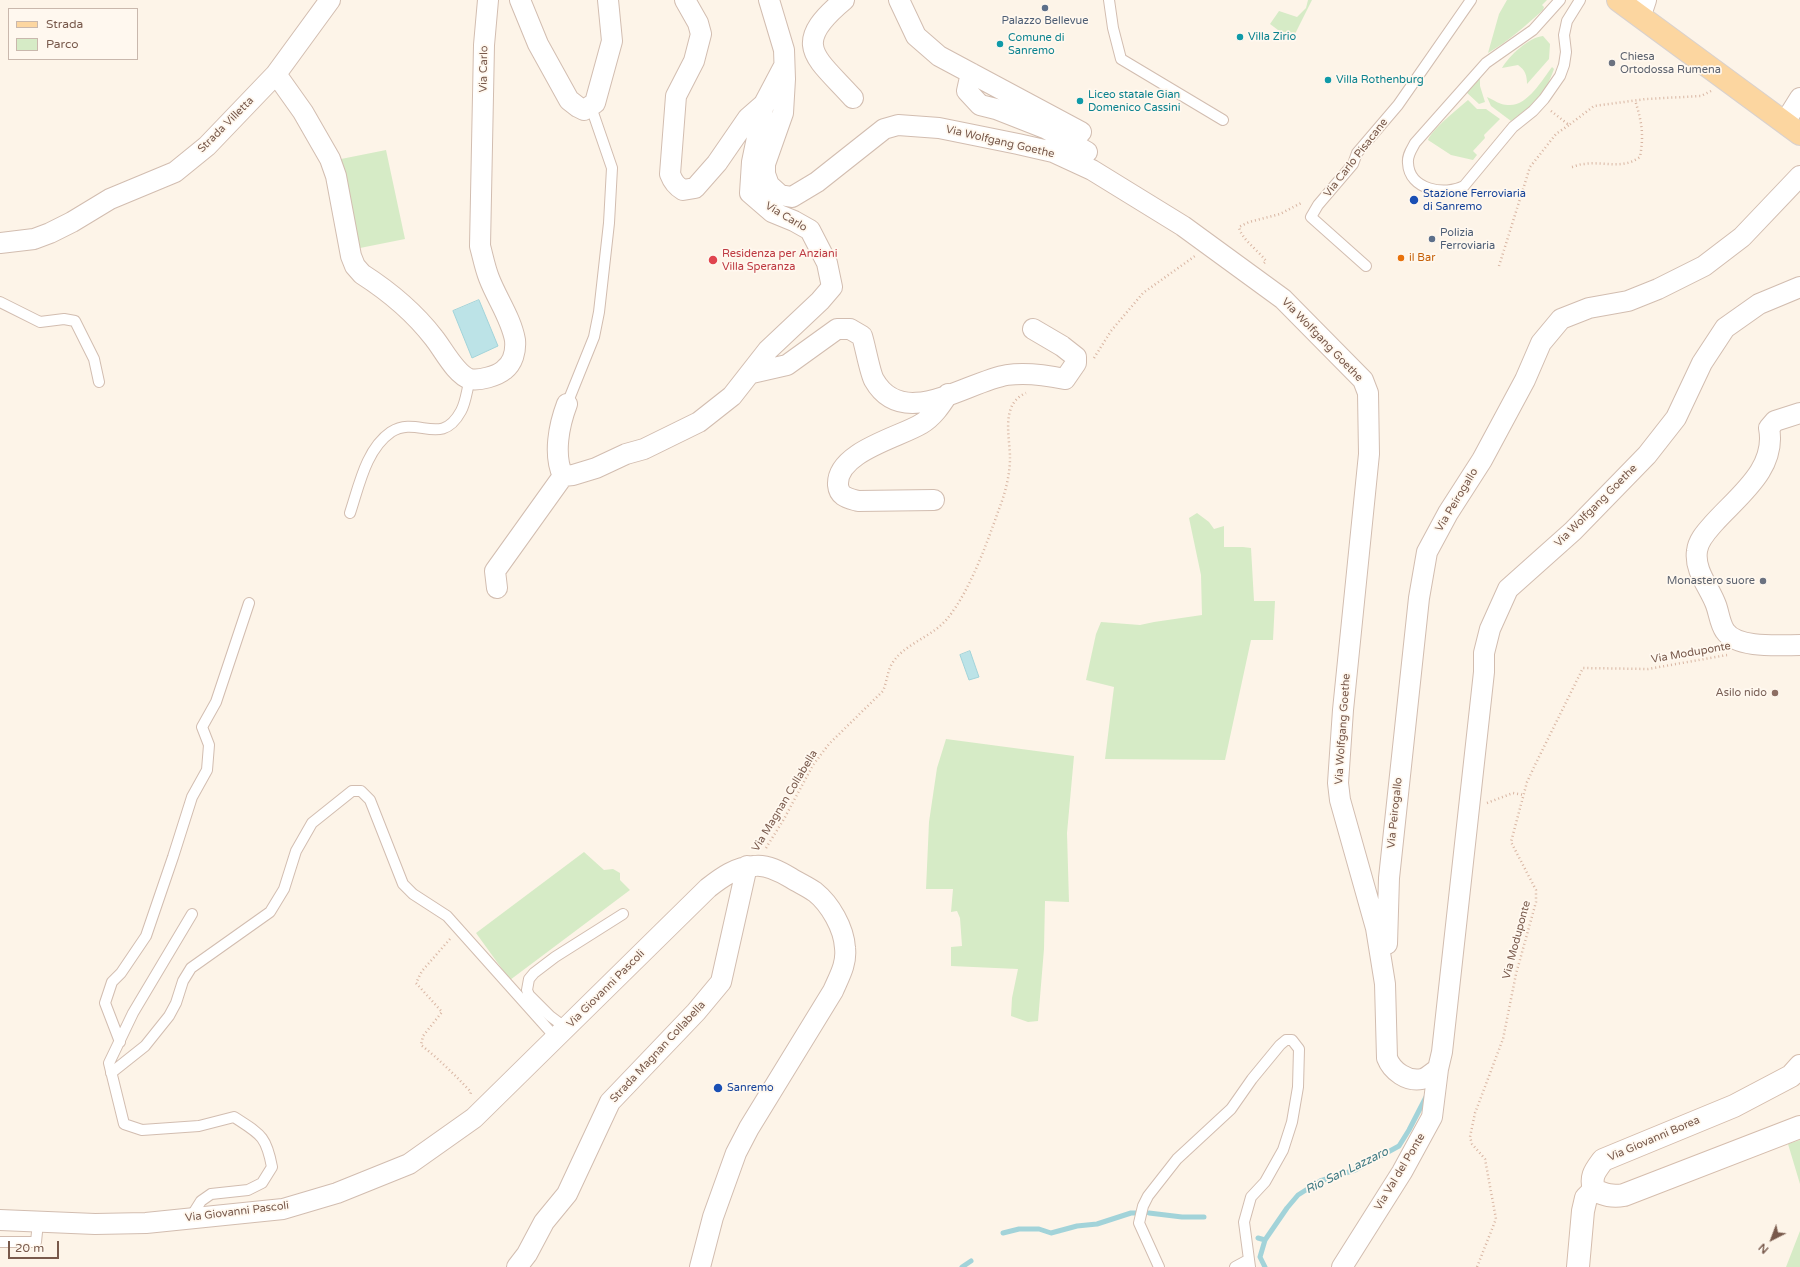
<!DOCTYPE html>
<html>
<head>
<meta charset="utf-8">
<style>
  body { margin:0 }
  #map { position:relative; width:1800px; height:1267px; overflow:hidden; background:#fdf4e8; font-family:"Varela Round",sans-serif }
  canvas { display:block }
  .legend { position:absolute; left:8px; top:8px; width:130px; height:52px; box-sizing:border-box; background:#fff8ef; border:1px solid #c9b8ad; margin:0; padding:5px 7px; list-style:none; font-size:12px; color:#78594b }
  .legend li { display:flex; align-items:center; gap:8px; height:20px }
  .legend b { width:20px; border:1px solid #c9b8ad }
  .north { position:absolute; left:1752px; top:1219px; width:40px; height:40px; -webkit-text-stroke:3px #fff8ef; paint-order:stroke; rotate:222deg; font-size:11px; font-weight:700; line-height:16px; text-align:center; color:#78594b }
  .north::after { content:''; display:block; margin:auto; width:14px; height:18px; background:#78594b; clip-path:polygon(50% 0,100% 100%,50% 72%,0 100%) }
  .scale { position:absolute; left:8px; top:1241px; width:51px; height:18px; box-sizing:border-box; border:2px solid #78594b; border-top:0; padding-left:5px; font-size:12px; line-height:14px; white-space:nowrap; color:#78594b; -webkit-text-stroke:3px #fff8ef; paint-order:stroke }
</style>
</head>
<body>
<div id="map">
<canvas width="1800" height="1267"></canvas>
<ul class="legend">
<li><b style="height:5px;background:#fcd6a0"></b>Strada</li>
<li><b style="height:11px;background:#d6ebc6"></b>Parco</li>
</ul>
<div class="north">N</div>
<div class="scale">20 m</div>
</div>
<script>
const ctx = document.querySelector('canvas').getContext('2d');
ctx.lineJoin = 'round';
function paint(path, color) {
  ctx.fillStyle = color;
  ctx.fill(path, 'evenodd');
}
function stroke(path, color, width, dash) {
  ctx.strokeStyle = color;
  ctx.lineWidth = width;
  ctx.lineCap = dash ? 'butt' : 'round';
  ctx.setLineDash(dash || []);
  ctx.stroke(path);
}
function drawText(font, color, halo, rows, align = 'center') {
  ctx.font = font + ' "Varela Round",sans-serif';
  ctx.lineWidth = 3.5;
  ctx.setLineDash([]);
  ctx.textBaseline = 'middle';
  ctx.strokeStyle = halo;
  ctx.fillStyle = color;
  for (const [text, x, y, turn = 0] of rows) {
    ctx.save();
    ctx.translate(x, y);
    ctx.rotate((+turn || 0) * Math.PI / 180);
    ctx.textAlign = isNaN(turn) ? turn : align;
    if (halo) ctx.strokeText(text, 0, 0);
    ctx.fillText(text, 0, 0);
    ctx.restore();
  }
}
const green = new Path2D(`
  M1308 0H1312L1293 38 1278 30 1270 24 1279 11 1297 17 1306 8Z
  M1507 0H1547L1542 5 1544 7 1543 10C1525 26 1509 41 1488 53L1499 14Z
  M1543 36 1550 44 1549 59 1527 84C1527 75 1525 70 1518 65L1502 68C1509 56 1529 37 1543 36Z
  M1552 67 1554 69C1544 97 1534 104 1511 121L1491 106 1487 97C1494 100 1500 105 1508 105 1527 107 1542 80 1552 67Z
  M1480 74V86L1485 102 1479 104 1465 91Z
  M1468 100 1477 109H1486L1500 119 1484 135 1485 138 1473 151 1477 155 1473 160 1451 155 1428 140C1432 129 1458 109 1468 100Z
  M386 150 405 239 360 248 341 159Z
  M1197 513 1209 522 1214 529 1224 526V547H1243L1251 548 1254 601H1275L1273 640H1251L1225 760 1105 759 1114 687 1086 680 1096 634 1101 622 1140 625 1154 622 1202 615 1201 575 1189 518Z
  M946 739 1074 756 1067 833 1069 902 1045 901 1044 949 1038 1021 1028 1022 1011 1016 1012 998 1018 969 951 966V947L962 946 960 918 957 911 951 912 953 889H926L929 822 937 768Z
  M584 852 604 870 613 869 620 873V880L630 890 510 980 476 933Z
  M1800 1140V1184L1788 1144Z
  M1800 1231V1267H1786Z`);
const water = new Path2D(`
  M479 300 498 346 472 358 453 311Z
  M970 651 979 677 969 680 960 655Z`);
const stream = new Path2D(`
  M1149 1213 1182 1217H1204
  M1003 1233 1019 1229H1039L1051 1233 1077 1226 1097 1224 1131 1213H1138
  M1258 1238 1265 1240
  M962 1267 971 1261
  M1265 1267 1260 1257 1265 1240 1287 1208 1298 1195 1320 1181 1355 1170 1399 1146 1409 1130 1426 1097`);
const path = new Path2D(`
  M1551 111 1569 125 1594 106 1646 99 1701 96 1711 91
  M1572 167C1576 166 1580 164 1584 164 1604 161 1622 170 1640 157 1644 134 1642 123 1635 100
  M1439 210 1441 204
  M1264 263 1266 261C1258 250 1241 239 1239 227L1249 222 1280 214 1303 202
  M1499 266 1530 167 1556 134 1569 125
  M1094 358 1111 331 1143 293 1195 256
  M1487 803 1513 793 1524 795
  M766 848 784 819 813 765 829 744 883 691C887 682 887 671 893 662 906 643 932 637 947 619 970 591 987 543 999 509 1005 494 1010 475 1010 458 1010 437 1000 404 1026 393
  M450 939 422 971 416 983 442 1012 423 1036 421 1045C439 1059 455 1075 471 1092L470 1095
  M1477 1267 1496 1219 1485 1159 1472 1144 1470 1137 1475 1113 1503 1039 1516 974 1536 902V890L1511 842 1527 782 1535 765 1583 668 1648 669 1727 655`);
const lane = new Path2D(`
  M1109 0 1113 28 1121 59 1223 120
  M1560 0 1533 30 1486 63 1415 143C1412 149 1407 155 1408 163 1409 190 1445 196 1464 186L1513 127 1533 111 1544 99 1560 76 1564 65 1566 52 1564 35 1567 21 1580 0
  M1366 266 1311 217 1318 205 1353 164 1357 153 1398 105 1471 0
  M0 302 40 322 64 319 75 321 94 359 99 382
  M567 404 594 337 599 312 609 223 612 168 591 107
  M350 513C359 486 366 449 391 432 418 415 441 448 461 411 466 402 467 389 470 379
  M566 1028 550 1016 529 995 527 990 529 979 534 973 555 957 623 914
  M120 1042 105 1003 112 982 121 973 146 936 173 857 192 797 207 770 209 745 202 727 216 702 249 603
  M111 1073 145 1046 169 1016 176 1003 183 981 191 968 270 912 284 889 296 851 312 823 352 791H361L370 800 403 884 413 894 447 916 556 1038
  M191 1217 201 1201 211 1194 248 1190 262 1183 272 1167C266 1135 260 1134 234 1117L199 1126 142 1130 124 1124 109 1063 133 1013 192 914
  M0 1242H36L38 1222
  M1159 1267 1139 1223 1143 1206 1148 1196 1177 1159 1231 1109 1252 1079 1280 1045 1286 1040H1292L1299 1049 1298 1087 1292 1122 1283 1150 1265 1182 1251 1197 1244 1222 1250 1267
  M1235 1267 1248 1260`);
const street = new Path2D(`
  M520 0 538 44 569 100 578 107 584 110 595 103 612 41 608 0
  M685 0 698 23 701 34 694 61 676 96 670 174C673 182 676 186 683 190L695 188 717 163 748 118 764 104
  M769 0 784 50 785 79 783 113 765 164V174L769 185 780 195 792 197 817 182 884 129 898 125 939 128 1018 144 1053 152 1092 170 1183 226 1283 299 1363 380 1368 393 1369 454 1343 710 1338 783 1340 800 1376 928 1385 984 1387 1058C1392 1071 1407 1082 1422 1079 1427 1078 1433 1072 1438 1069L1442 1052 1484 672V653L1490 629 1508 589 1573 531 1647 455 1676 418 1702 363 1725 328 1759 304 1800 287
  M844 0C790 45 815 56 853 98
  M899 0 916 36 939 56 1081 132
  M1641 15 1646 0
  M971 73 967 91 980 105 996 109 1047 129 1087 152
  M276 74 303 112 330 159 336 176 351 256 355 266 362 274C390 292 414 312 434 338 443 349 456 375 470 379 479 381 497 376 504 370 513 363 516 351 515 340 511 318 497 299 489 278 485 268 483 257 480 246L484 45 488 0
  M1785 122 1800 98
  M0 243 34 239 50 233 72 222 110 199 175 172 207 146 276 74 330 0
  M752 373 787 365 837 329H850L862 336C865 345 870 373 874 380 903 431 966 382 1007 375 1027 372 1046 375 1065 379L1076 363V357L1062 346 1033 329
  M567 404C559 425 553 455 563 476L573 475 596 468 626 454 644 449 699 422 732 396 768 350 820 301 832 287 827 263 810 230 794 221 772 212 750 193 752 162 764 104 783 68
  M1800 413 1775 421 1769 428C1777 469 1738 496 1714 523 1707 531 1698 540 1697 551 1694 571 1710 588 1716 605 1719 613 1720 624 1725 631 1737 649 1781 645 1800 645
  M934 500 858 501C848 498 839 497 838 485 836 452 900 437 921 424 933 417 941 405 948 394
  M497 588 495 571 563 476
  M1387 944 1389 878 1419 598 1427 552 1448 513 1482 460 1525 380 1541 343 1561 319 1589 308 1628 301 1658 289 1704 266 1742 237 1800 176
  M0 1220 95 1224 146 1223 283 1209 337 1193 409 1164 474 1118 708 888C722 877 736 867 754 866 767 864 781 872 791 878 799 883 808 887 815 892 830 904 844 928 845 948 847 964 839 977 833 991L749 1128 736 1153 713 1217 700 1267
  M517 1267 527 1254 544 1222 567 1194 610 1102 696 1012 721 982 747 866
  M1342 1267 1402 1172 1432 1117 1438 1069`);
const secondary = new Path2D(`
  M1800 1066 1791 1076 1734 1106 1603 1160C1595 1171 1590 1176 1594 1190 1605 1195 1612 1197 1624 1195L1800 1127
  M1578 1267 1583 1211 1586 1198 1594 1190`);
const primary = new Path2D(`
  M1618 0 1800 134`);
const markers = [
  [1045,8,4,"#5c6f8a"],
  [1240,37,4,"#0f9aa8"],
  [1000,44,4,"#0f9aa8"],
  [1612,63,4,"#6b7280"],
  [1328,80,4,"#0f9aa8"],
  [1080,101,4,"#0f9aa8"],
  [1414,200,5,"#1a4fb4"],
  [1432,239,4,"#5c6f8a"],
  [1401,258,4,"#e8710a"],
  [713,260,5,"#e0444e"],
  [1763,581,4,"#6b7280"],
  [1775,693,4,"#8d6e63"],
  [718,1088,5,"#1a4fb4"]
];
const serviceNames = [
  ["Palazzo Bellevue",1045,21],
  ["Polizia",1440,233,"left"],
  ["Ferroviaria",1440,246,"left"]
];
const cultureNames = [
  ["Villa Zirio",1248,37],
  ["Comune di",1008,38],
  ["Sanremo",1008,51],
  ["Villa Rothenburg",1336,80],
  ["Liceo statale Gian",1088,95],
  ["Domenico Cassini",1088,108]
];
const worshipNames = [
  ["Chiesa",1620,57],
  ["Ortodossa Rumena",1620,70],
  ["Monastero suore",1755,581,"right"]
];
const streetNames = [
  ["Via Carlo",484,69,-89],
  ["Strada Villetta",226,125,-45],
  ["Via Wolfgang Goethe",1000,142,13],
  ["Via Carlo Pisacane",1356,158,-52],
  ["Via Carlo",786,217,31],
  ["Via Wolfgang Goethe",1322,340,46],
  ["Via Peirogallo",1457,500,-59],
  ["Via Wolfgang Goethe",1596,506,-45],
  ["Via Moduponte",1691,653,-10],
  ["Via Wolfgang Goethe",1343,729,-86],
  ["Via Magnan Collabella",785,801,-59],
  ["Via Peirogallo",1395,813,-84],
  ["Via Moduponte",1517,940,-75],
  ["Via Giovanni Pascoli",606,989,-45],
  ["Strada Magnan Collabella",658,1052,-47],
  ["Via Giovanni Borea",1654,1139,-23],
  ["Via Val del Ponte",1400,1172,-59],
  ["Via Giovanni Pascoli",237,1212,-7]
];
const transitNames = [
  ["Stazione Ferroviaria",1423,194],
  ["di Sanremo",1423,207],
  ["Sanremo",727,1088]
];
const healthNames = [
  ["Residenza per Anziani",722,254],
  ["Villa Speranza",722,267]
];
const foodNames = [
  ["il Bar",1409,258]
];
const educationNames = [
  ["Asilo nido",1767,693]
];
const waterNames = [
  ["Rio San Lazzaro",1347,1171,-26]
];
paint(green, '#d6ebc6');
paint(water, '#bce3e7');
stroke(water, '#a2d3d9', 1);
stroke(stream, '#a2d3d9', 5);
stroke(lane, '#d2bdb0', 12);
stroke(street, '#d2bdb0', 22);
stroke(secondary, '#d5bdad', 24);
stroke(primary, '#d9d1cd', 24);
stroke(path, '#d8b5a2', 2.5, [1, 3]);
stroke(lane, '#fff', 10);
stroke(street, '#fff', 20);
stroke(secondary, '#fff', 22);
stroke(primary, '#fcd6a0', 22);
for (const [x, y, r, color] of markers) {
  const dot = new Path2D();
  dot.arc(x, y, r, 0, 2 * Math.PI);
  ctx.fillStyle = color;
  ctx.fill(dot);
  stroke(dot, '#fff8ef', 1.5);
}
drawText('11px', '#4e5e75', '#fff8ef', serviceNames);
drawText('11px', '#0d838f', '#fff8ef', cultureNames, 'left');
drawText('11px', '#5b616d', '#fff8ef', worshipNames, 'left');
drawText('11px', '#78594b', '#fff8ef', streetNames);
drawText('11px', '#164399', '#fff8ef', transitNames, 'left');
drawText('11px', '#be3a42', '#fff8ef', healthNames, 'left');
drawText('11px', '#c56008', '#fff8ef', foodNames, 'left');
drawText('11px', '#785e54', '#fff8ef', educationNames, 'right');
drawText('italic 12px', '#417b84', '#fff8ef', waterNames);
</script>
</body>
</html>
